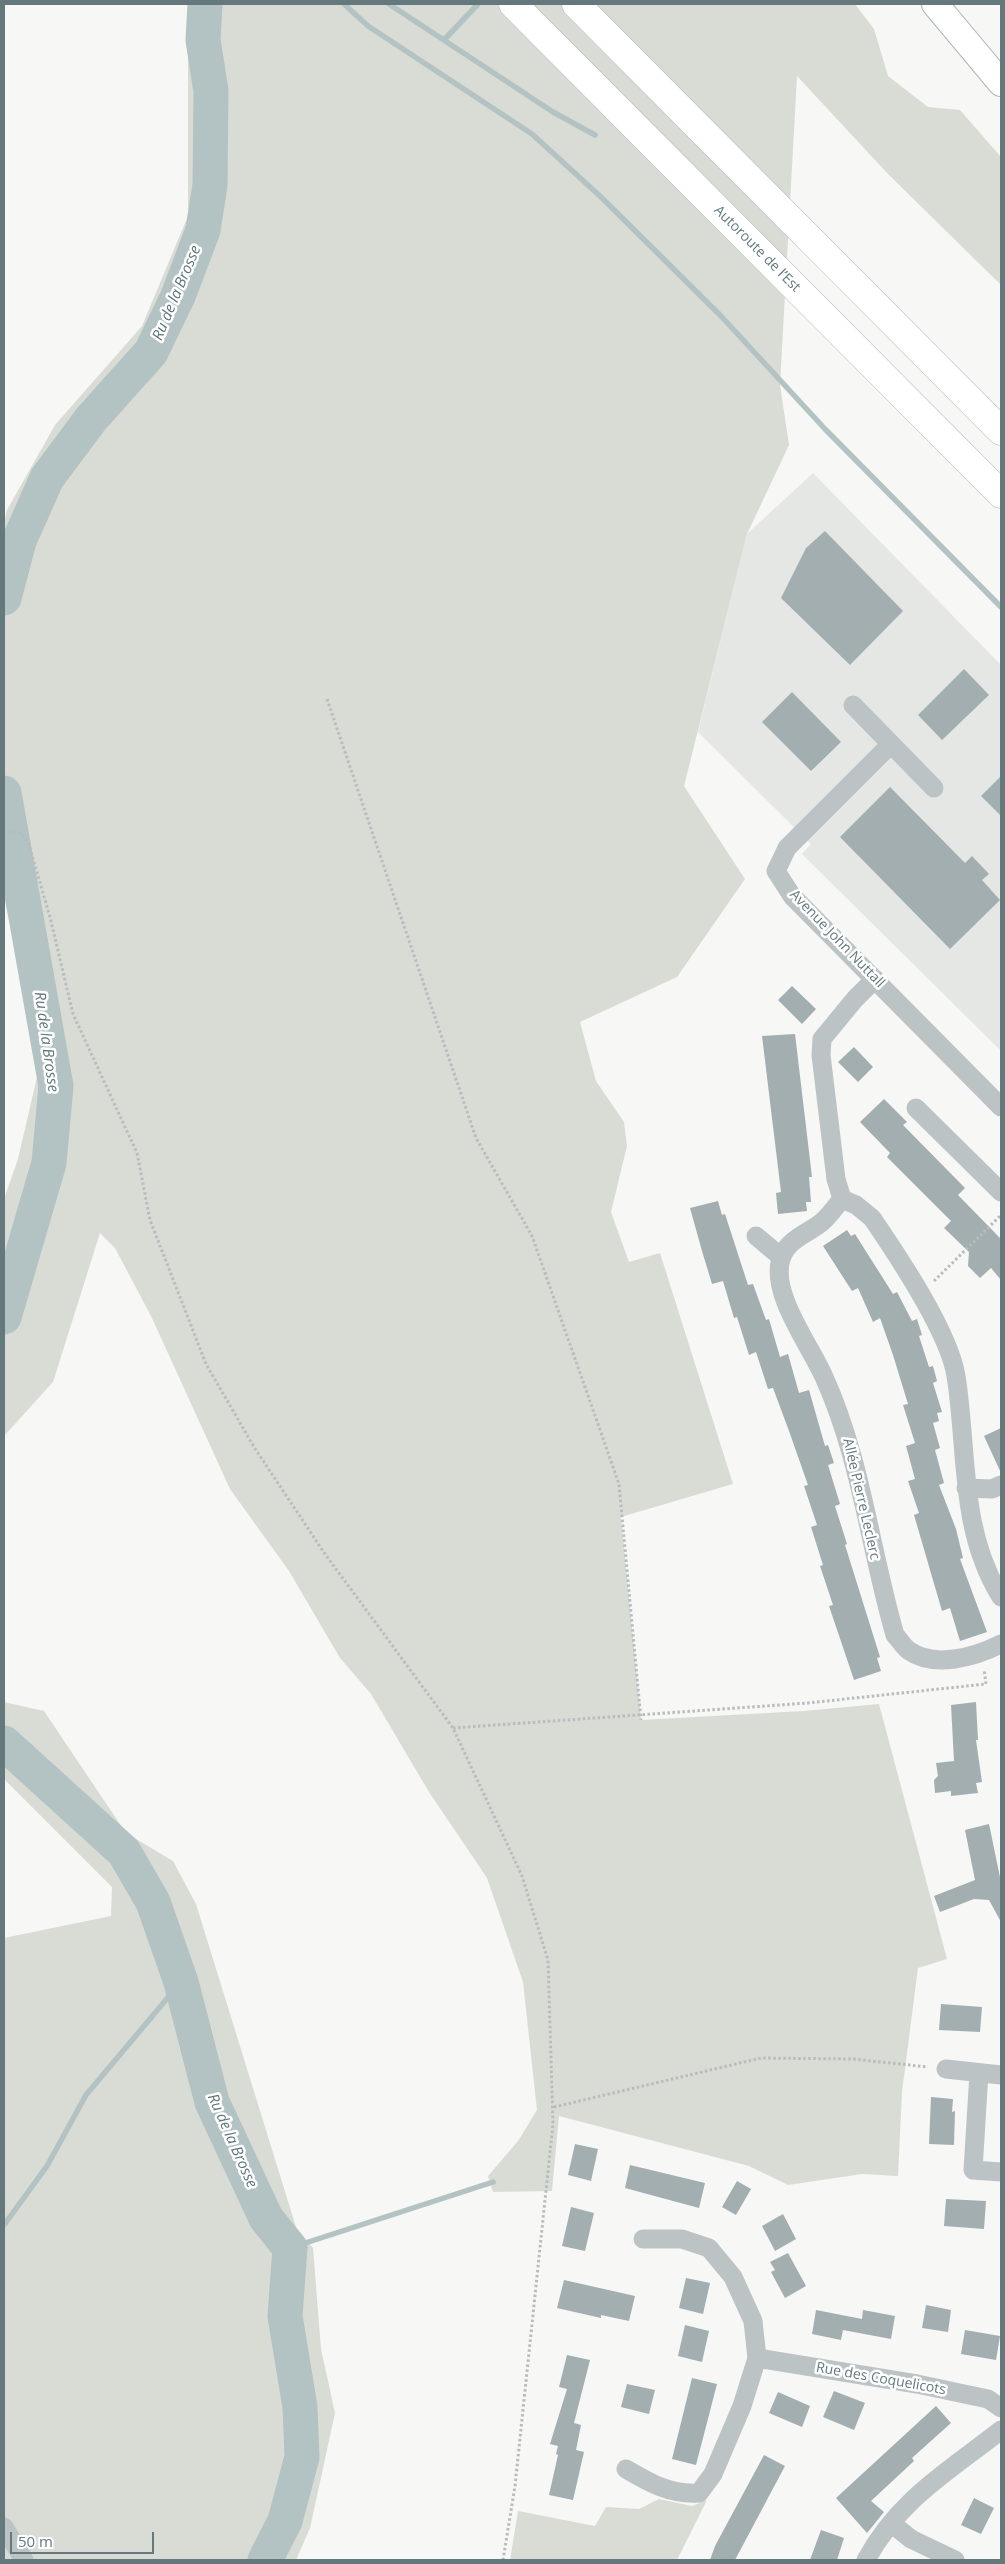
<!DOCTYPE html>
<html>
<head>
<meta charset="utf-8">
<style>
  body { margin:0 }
  #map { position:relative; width:1005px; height:2564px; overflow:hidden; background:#f7f7f5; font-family:"Open Sans",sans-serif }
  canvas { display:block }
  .frame { position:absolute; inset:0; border:5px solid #65797d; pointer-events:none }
  .scale { position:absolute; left:10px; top:2532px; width:144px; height:22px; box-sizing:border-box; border:2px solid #65797d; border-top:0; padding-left:6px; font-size:15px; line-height:18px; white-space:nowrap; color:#65797d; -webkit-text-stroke:4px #fff; paint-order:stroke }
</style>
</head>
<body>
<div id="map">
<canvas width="1005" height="2564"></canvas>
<div class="frame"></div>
<div class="scale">50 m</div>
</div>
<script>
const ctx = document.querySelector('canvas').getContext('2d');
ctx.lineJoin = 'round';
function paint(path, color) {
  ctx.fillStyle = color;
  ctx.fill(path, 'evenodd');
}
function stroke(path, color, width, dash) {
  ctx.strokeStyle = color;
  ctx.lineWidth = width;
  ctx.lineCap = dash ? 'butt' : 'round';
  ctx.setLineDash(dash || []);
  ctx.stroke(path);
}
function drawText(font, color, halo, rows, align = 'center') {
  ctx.font = font + ' "Open Sans",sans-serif';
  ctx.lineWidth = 5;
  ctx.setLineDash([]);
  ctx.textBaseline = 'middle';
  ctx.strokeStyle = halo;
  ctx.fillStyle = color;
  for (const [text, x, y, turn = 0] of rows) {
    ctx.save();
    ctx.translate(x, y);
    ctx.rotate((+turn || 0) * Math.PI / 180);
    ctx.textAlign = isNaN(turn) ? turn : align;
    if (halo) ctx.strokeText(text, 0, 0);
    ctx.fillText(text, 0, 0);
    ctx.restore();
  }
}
const built = new Path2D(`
  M813 473 1001 665V1051L802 854 811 844 698 732 747 534Z`);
const green = new Path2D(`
  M188 4H855L874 29 888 76 928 107 960 110 1001 157V285L888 174 797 76 780 385 789 445 747 534 684 786 745 879 677 977 580 1022 596 1081 624 1122 627 1146 611 1212 629 1262 660 1253 733 1484 621 1517 641 1720 804 1711 879 1704 947 1959 918 1968 902 2092 898 2176 862 2174 788 2185 749 2166 559 2116 552 2191 493 2192 488 2176 518 2141 537 2110 523 1982 487 1878 429 1792 371 1694 340 1658 289 1571 230 1489 151 1316 115 1248 100 1233 53 1382 4 1436V1199L18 1159 37 1077 26 993 4 897V523L7 510 55 425 142 326 188 216Z
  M4 1702 44 1711 126 1833 173 1861 196 1904 296 2227 313 2248 321 2349 335 2413 310 2528 296 2560H4V1938L111 1916 112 1887 4 1779Z
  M659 2499 692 2506 707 2500 677 2560H510L518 2511 595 2526 606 2507 639 2509Z`);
const stream = new Path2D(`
  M344 4 368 26 532 134 601 197 721 316 825 429 1001 607
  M389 4 553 112 595 135
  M444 40 478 4
  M4 825H11
  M4 2225 47 2166 86 2095 181 1982
  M290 2248 493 2182`);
const river = new Path2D(`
  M4 598 19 541 47 478 91 419 151 352 178 296 203 230 210 185 211 91 203 40 205 4
  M4 793 56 1086 49 1163 4 1317
  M4 1743 124 1852 153 1902 181 1982 212 2102 266 2218 290 2248 285 2316 300 2407 302 2457 285 2521 265 2560`);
const building = new Path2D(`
  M825 531 903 611 850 665 781 598 806 548Z
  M964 669 989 695 942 740 918 715Z
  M792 692 841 742 811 771 762 722Z
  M1001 776V816L981 796Z
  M890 787 965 863 972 856 989 874 982 880 1000 900 950 949 840 837Z
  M792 986 816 1009 802 1024 778 1000Z
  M795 1034 812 1177H809L811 1202H806L807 1211 778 1214 776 1193 781 1192 762 1036Z
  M854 1047 873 1067 858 1082 838 1062Z
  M884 1099 907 1122 903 1125 965 1188 958 1195 1001 1239V1280L991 1268 980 1278 968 1266 969 1252 944 1228 951 1221 887 1157 890 1153 860 1122Z
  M718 1201 722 1215 725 1214 748 1285 753 1284 766 1320 769 1319 780 1357 788 1354 799 1393 809 1390 825 1446 828 1445 834 1463 828 1465 840 1504 835 1506 847 1544 845 1545 880 1657 877 1658 881 1671 854 1680 829 1606 833 1605 820 1566 823 1565 811 1527 817 1525 804 1486 808 1485 789 1431 773 1388 768 1389 756 1352 749 1355 737 1317 734 1318 723 1281 712 1284 702 1251 690 1208Z
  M847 1230 851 1236 855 1234 893 1294 897 1292 912 1321 917 1319 922 1335 919 1336 929 1367 933 1366 937 1381 933 1383 942 1412 937 1413 939 1421 933 1423 940 1448 935 1450 944 1483 939 1485 956 1529 963 1558 960 1559 987 1632 960 1641 950 1608 942 1611 914 1515 919 1513 908 1481 915 1479 906 1446 915 1443 903 1405 908 1404 893 1355 880 1318 873 1322 858 1288 852 1291 823 1246Z
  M1001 1428V1473L984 1436Z
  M976 1702 978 1740H976L982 1782 976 1783 978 1793 951 1796V1791L935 1793 934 1780 938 1776 936 1763 954 1761 951 1705Z
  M989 1824 1001 1882V1922L989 1900 974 1899 940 1912 934 1896 975 1880 965 1830Z
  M941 2004 982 2007 980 2032 939 2030Z
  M931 2097 953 2099 952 2112 955 2111 954 2145 929 2144Z
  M575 2144 598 2149 591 2181 568 2175Z
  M630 2165 705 2183 699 2208 625 2188Z
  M737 2181 751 2189 736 2215 722 2207Z
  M946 2199 986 2201 984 2229 944 2226Z
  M571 2207 594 2213 585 2251 562 2246Z
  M783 2214 796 2239 775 2251 762 2226Z
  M788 2253 806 2286 785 2298 771 2272 775 2270 770 2262Z
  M686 2278 710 2283 703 2314 679 2308Z
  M564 2280 635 2296 629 2321 601 2315V2318L557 2308Z
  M926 2305 951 2310 948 2332 922 2328Z
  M816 2310 862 2319 863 2310 895 2316 891 2339 843 2330 841 2340 812 2334Z
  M685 2325 709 2331 702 2362 678 2356Z
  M965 2330 1000 2336 996 2360 961 2354Z
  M567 2355 590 2360 574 2423 581 2425 576 2450 584 2452 573 2500 549 2495 558 2455 556 2454 558 2446 550 2444 567 2389 559 2387Z
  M692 2378 717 2384 696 2465 672 2459Z
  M627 2384 655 2390 649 2414 621 2407Z
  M834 2391 865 2403 854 2430 823 2417Z
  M778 2392 810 2406 802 2427 769 2413Z
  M936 2406 951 2423 912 2458 914 2461 871 2501 884 2512 867 2533 836 2498Z
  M764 2455 785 2466 735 2560H710L715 2546Z
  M974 2498 994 2508 981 2534 961 2525Z
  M821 2530 844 2538 837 2560H810Z`);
const path = new Path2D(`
  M327 699 476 1138 532 1236 619 1484 641 1720
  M4 832H19L27 838 50 917 73 1014 137 1153 150 1220 206 1364 254 1447 325 1554 453 1728 522 1876 548 1960 553 2124 515 2486 503 2560
  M934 1281 1001 1215
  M453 1728 808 1703 986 1684 984 1669
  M554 2107 761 2058 853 2059 928 2067`);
const minor = new Path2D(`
  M853 705 934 788
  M891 744 787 848 776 871 792 896 1001 1107
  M875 979 855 999 822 1039 821 1055 836 1179 842 1199 856 1205 872 1218C898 1256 949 1332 956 1376 968 1451 959 1530 1001 1597
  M916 1108 1001 1192
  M842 1199C836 1206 830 1215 822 1222 809 1233 787 1239 781 1259 770 1293 810 1345 824 1377 861 1458 870 1549 895 1635 899 1639 903 1646 908 1650 934 1669 975 1657 1001 1644
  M756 1236 781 1257
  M966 1488 992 1489 1001 1485
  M946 2069 1001 2075
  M979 2073 973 2170 1001 2172
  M757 2358 917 2384 988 2399 1001 2408
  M626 2469C650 2483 670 2495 699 2493L713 2474 742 2406 757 2358 753 2321 733 2277 709 2248 682 2239H643
  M891 2523 911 2539 955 2560
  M4 2527 24 2560
  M866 2560C899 2499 949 2471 1001 2430`);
const secondary = new Path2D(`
  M935 4 1001 83`);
const motorway = new Path2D(`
  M513 4 1001 494
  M576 4 1001 431`);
const streetNames = [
  ["Autoroute de l’Est",757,249,45],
  ["Avenue John Nuttall",837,939,46],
  ["Allée Pierre Leclerc",861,1499,77],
  ["Rue des Coquelicots",881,2379,10]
];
const waterNames = [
  ["Ru de la Brosse",177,293,-67],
  ["Ru de la Brosse",46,1042,82],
  ["Ru de la Brosse",232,2141,66]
];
paint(built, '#e5e7e5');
paint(green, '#d9dcd5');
stroke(stream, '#b3c2c3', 5.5);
stroke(river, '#b3c2c3', 35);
paint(building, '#a2aeb0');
stroke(secondary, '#afb7b9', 28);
stroke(motorway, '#b0b6b8', 29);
stroke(path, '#b7bcbd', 3, [2.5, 2.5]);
stroke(minor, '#bcc3c4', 19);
stroke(secondary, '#fff', 26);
stroke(motorway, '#fff', 28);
drawText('14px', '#65797d', '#fff', streetNames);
drawText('italic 15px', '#607778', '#fff', waterNames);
</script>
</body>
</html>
